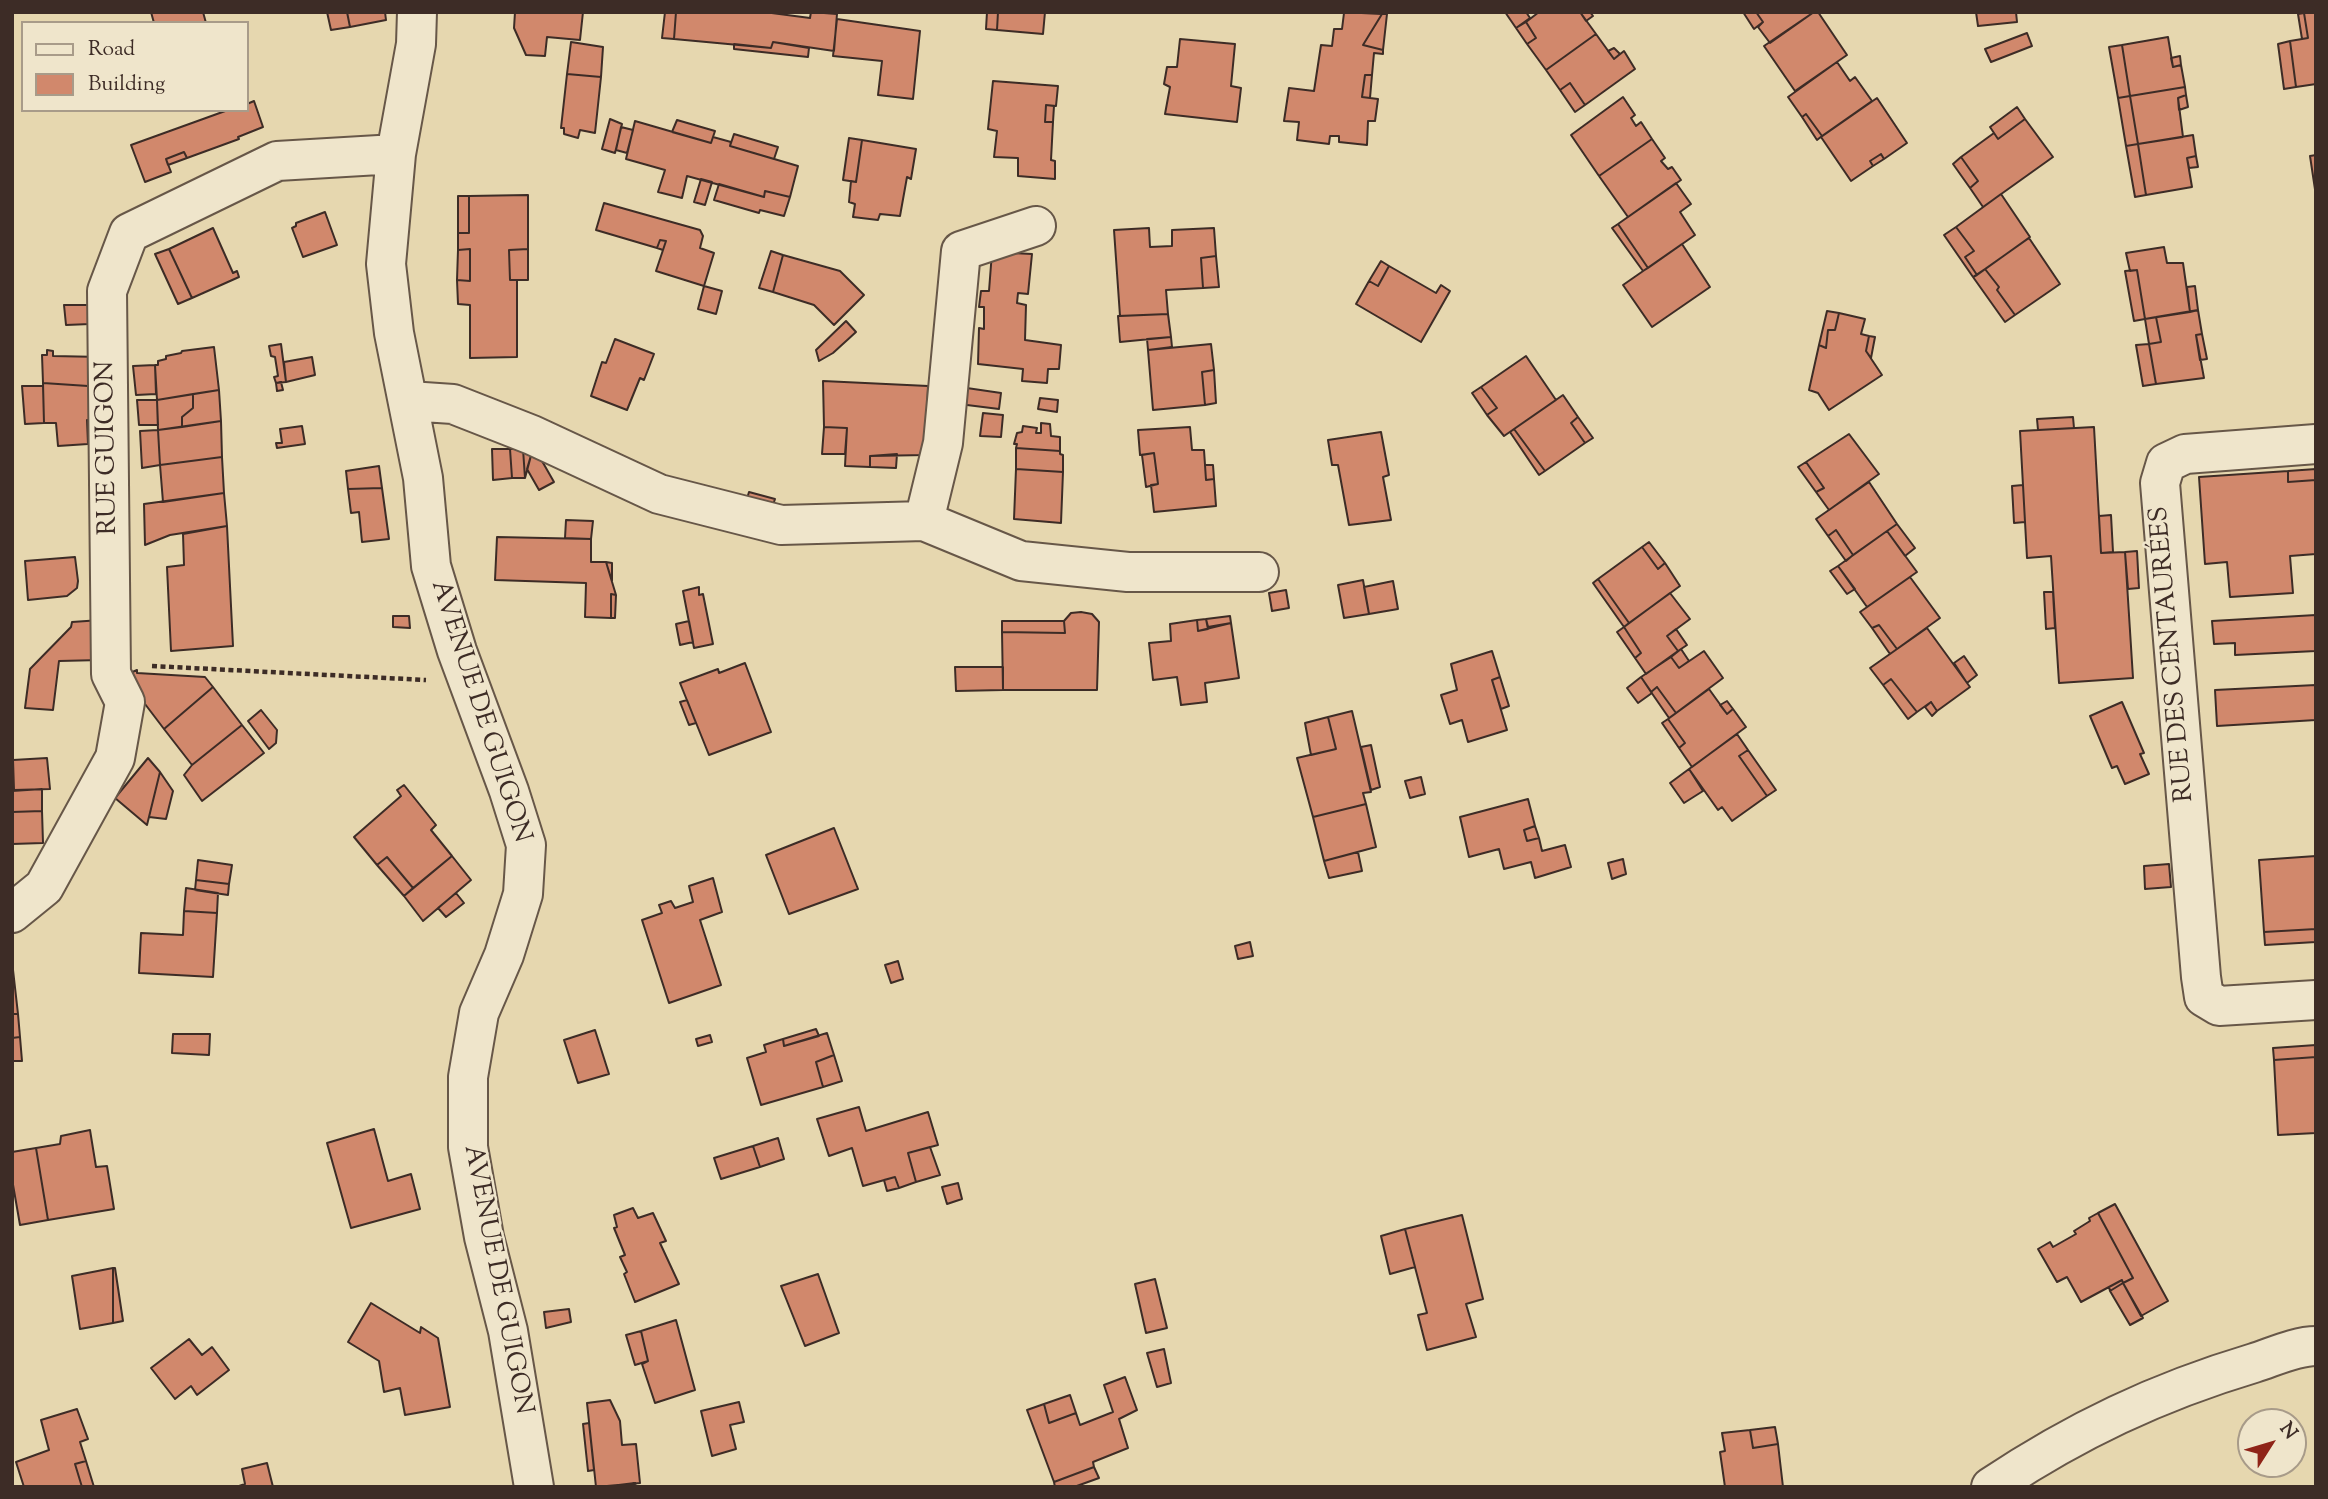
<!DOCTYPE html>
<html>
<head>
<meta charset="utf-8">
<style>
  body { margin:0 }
  #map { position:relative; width:2328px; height:1499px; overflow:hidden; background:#e6d7af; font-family:"Sorts Mill Goudy",serif }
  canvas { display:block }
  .frame { position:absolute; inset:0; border:14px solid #3d2c26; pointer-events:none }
  .legend { position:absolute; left:21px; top:21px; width:228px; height:91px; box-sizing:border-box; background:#efe5cb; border:2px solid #a89b89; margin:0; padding:9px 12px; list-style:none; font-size:21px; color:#3d2c26 }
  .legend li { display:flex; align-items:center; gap:14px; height:35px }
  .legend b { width:35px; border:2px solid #a89b89 }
  .north { position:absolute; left:2237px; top:1408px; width:70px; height:70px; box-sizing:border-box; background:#efe5cb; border:2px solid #a89b89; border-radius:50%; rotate:53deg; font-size:19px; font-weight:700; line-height:28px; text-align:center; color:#3d2c26 }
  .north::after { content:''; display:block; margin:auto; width:24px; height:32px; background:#8f2418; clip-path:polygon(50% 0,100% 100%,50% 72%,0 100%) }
</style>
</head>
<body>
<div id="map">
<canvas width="2328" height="1499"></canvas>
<div class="frame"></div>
<ul class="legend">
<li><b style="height:9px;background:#efe5cb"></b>Road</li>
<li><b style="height:19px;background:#d1886c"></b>Building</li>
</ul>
<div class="north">N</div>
</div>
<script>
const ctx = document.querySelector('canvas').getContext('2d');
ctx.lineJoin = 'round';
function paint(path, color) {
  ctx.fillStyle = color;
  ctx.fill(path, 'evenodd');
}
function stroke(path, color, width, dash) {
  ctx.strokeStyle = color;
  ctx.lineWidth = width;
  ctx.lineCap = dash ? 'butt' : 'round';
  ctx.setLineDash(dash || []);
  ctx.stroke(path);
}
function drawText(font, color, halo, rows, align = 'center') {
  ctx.font = font + ' "Sorts Mill Goudy",serif';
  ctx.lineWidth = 5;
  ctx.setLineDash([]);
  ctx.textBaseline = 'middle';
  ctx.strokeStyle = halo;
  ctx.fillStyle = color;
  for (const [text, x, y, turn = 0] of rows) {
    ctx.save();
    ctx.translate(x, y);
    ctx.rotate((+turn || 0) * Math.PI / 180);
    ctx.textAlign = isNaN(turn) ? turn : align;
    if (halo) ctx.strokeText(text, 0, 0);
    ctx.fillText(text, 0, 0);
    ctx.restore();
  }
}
const building = new Path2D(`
  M151 12H203L206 23H154Z
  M327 12H347L350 27 331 30Z
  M347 12H385L386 20 350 27Z
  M515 12H583L580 40 547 37 545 56 526 55 514 28Z
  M665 12H676L674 39 662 38Z
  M676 12H764L810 18 811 12 837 14 834 51 773 42 771 48 674 39Z
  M987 12H998L997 30 986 29Z
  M998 12H1045L1043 34 997 30Z
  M1341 12 1382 14 1363 45 1383 50V54L1374 53 1372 75H1365L1362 97 1378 99 1375 121H1368L1367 145 1339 142V136H1330L1329 144 1297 140 1299 122 1284 121 1289 88 1314 91 1321 45 1332 46 1334 29H1342L1344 13Z
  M1505 12H1526L1530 18 1516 28Z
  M1539 12H1580L1596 34 1546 70 1527 44 1536 38 1526 22Z
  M1580 12H1590L1593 16 1586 21Z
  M1743 12H1756L1763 22 1754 29Z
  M1756 12H1814L1770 43 1758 27 1763 22Z
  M1814 12H1818L1847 55 1795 91 1764 46Z
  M1976 12H2016L2017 22 1978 26Z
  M2316 12V84L2296 87 2290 41 2308 38 2304 13Z
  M2304 13 2308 38 2302 39 2298 14Z
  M1382 14H1387L1383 50 1363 45Z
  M837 19 920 31 913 99 878 95 882 61 833 56Z
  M1526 22 1536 38 1527 44 1516 28Z
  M2027 33 2032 46 1991 62 1985 49Z
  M1596 34 1614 59 1624 51 1635 69 1585 105 1570 83 1560 90 1546 70Z
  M2168 37 2173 67 2181 65 2185 87 2130 96 2122 45Z
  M1180 39 1235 44 1231 86 1241 88 1237 122 1165 114 1170 87 1164 84 1167 67H1177Z
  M2290 41 2296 87 2284 89 2278 44Z
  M571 42 603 47 601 77 567 74Z
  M773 42 809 48 808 57 734 49V44L771 48Z
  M2122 45 2130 96 2118 98 2109 47Z
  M1614 48 1620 54 1614 59 1608 51Z
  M2180 56 2181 65 2173 67 2171 58Z
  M1837 62 1850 81 1855 77 1872 101 1822 136 1806 114 1802 117 1788 97Z
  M567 74 601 77 595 133 580 130 578 138 564 134V128H561Z
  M1365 75H1372L1370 98 1362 97Z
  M993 81 1058 86 1056 106 1046 105 1045 122H1053L1051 160 1055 161V179L1018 176V158L994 157 997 131 988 129Z
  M1570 83 1585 105 1575 112 1560 90Z
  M2185 87 2186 95 2178 98 2183 137 2138 144 2130 96Z
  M2186 95 2188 107 2179 110 2178 98Z
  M2130 96 2138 144 2126 146 2118 98Z
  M1623 97 1635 115 1631 118 1636 126 1641 122 1652 139 1599 176 1571 135Z
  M1877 98 1907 143 1884 159 1881 154 1870 161 1873 166 1851 181 1821 137Z
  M254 101 263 127 238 137 239 139 187 158 184 152 166 159 171 172 145 182 131 145 228 110H247V104Z
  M1046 105 1054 106 1053 122H1045Z
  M2017 107 2025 119 1998 139 1990 127Z
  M1806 114 1822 136 1817 140 1802 117Z
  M610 119 622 124 615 153 602 149Z
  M2025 119 2053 157 1983 207 1970 188 1978 181 1961 157 1994 133 1998 139Z
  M677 120 715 131 711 143 672 132Z
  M635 121 711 143 713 137 731 142 730 146 798 166 790 197 765 191 764 197 687 176 682 198 658 192 665 170 626 159Z
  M621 127 633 130 627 153 616 150Z
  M734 134 778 147 774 159 730 146Z
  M2193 135 2196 156 2187 158 2192 187 2146 195 2138 144Z
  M849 138 862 140 856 182 843 180Z
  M1652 139 1665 158 1661 161 1668 169 1672 167 1681 180 1628 217 1599 176Z
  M862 140 916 149 911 179 907 177 900 216 880 214 878 220 853 217 855 204 849 202 851 181 856 182Z
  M2138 144 2146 195 2135 197 2126 146Z
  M184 152 187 158 168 165 166 159Z
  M1881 154 1884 159 1873 166 1870 161Z
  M2316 155V196L2310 156Z
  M2196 156 2198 167 2189 168 2187 158Z
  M1961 157 1978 181 1970 188 1953 164Z
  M701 179 712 182 705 205 694 202Z
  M1676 183 1691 204 1680 212 1695 235 1648 268 1618 224Z
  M719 184 764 197 765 191 790 197 784 216 760 210 759 213 714 200Z
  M2001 194 2030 237 1977 275 1965 257 1974 251 1956 227Z
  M528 195V249L509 250 510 280H517V357L470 358V305L458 304 457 280 470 281V249L458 250V233H469V196Z
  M458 196H469V233H458Z
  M604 203 700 230 703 236 700 248 714 253 704 286 656 271 666 241 660 240 657 248 596 230Z
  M325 212 337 245 303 257 292 228 296 226V223Z
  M1618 224 1648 268 1643 271 1612 228Z
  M1956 227 1974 251 1965 257 1977 275 1973 277 1944 235Z
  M213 228 233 273 237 271 239 277 192 298 169 249Z
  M1149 228 1150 247 1172 246V230L1214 228 1216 256 1201 258 1203 288 1166 290 1168 314 1120 316 1114 230Z
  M2029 238 2060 284 2015 315 1997 290 1999 287 1985 269Z
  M660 240 666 241 663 250 657 248Z
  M1682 244 1710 287 1652 327 1623 285Z
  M2164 247 2167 263H2183L2190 312 2145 319 2137 270 2130 271 2126 253Z
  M169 249 192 298 178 304 155 254Z
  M470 249V281L457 280 458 250Z
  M528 249V280H510L509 250Z
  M771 251 783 255 773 292 759 288Z
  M992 252 1032 254 1028 294 1018 293 1017 303 1026 305 1025 340 1061 345 1059 369H1048L1047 383 1022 381 1023 369 978 364 979 328 984 329V307H979L981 291H989Z
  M783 255 840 271 864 295 834 325 814 305 773 292Z
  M1216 256 1219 287 1203 288 1201 258Z
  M1381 261 1389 266 1378 286 1369 281Z
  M1389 266 1436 293 1441 285 1450 291 1421 342 1356 304 1369 281 1378 286Z
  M1985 269 1999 287 1997 290 2015 315 2005 322 1973 277Z
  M2137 270 2145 319 2134 321 2125 271Z
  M704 286 722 291 716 314 698 309Z
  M2195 286 2198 310 2190 312 2187 287Z
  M64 305H91L90 324 66 325Z
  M2198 310 2202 334 2196 335 2204 378 2156 384 2149 344 2161 342 2156 317Z
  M1827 311 1839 313 1835 330H1828L1826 348 1819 345Z
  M1839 313 1865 319 1861 334 1869 336 1866 351 1882 375 1829 410 1818 393 1809 390 1819 345 1826 348 1828 330H1835Z
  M1168 314 1171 337 1120 342 1118 316Z
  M2156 317 2161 342 2149 344 2145 319Z
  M846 321 856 332 833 353 819 361 816 350Z
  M2202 334 2207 359 2200 360 2196 335Z
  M1869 336 1875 337 1871 358 1866 351Z
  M1171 337 1172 347 1148 350 1147 339Z
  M615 339 654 354 644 380 640 378 627 410 591 396 602 362 606 363Z
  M281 344 286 382 276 383 274 377 278 376 275 357 271 356 269 346Z
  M1211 344 1214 370 1202 372 1205 405 1153 410 1148 350Z
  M2149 344 2156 384 2143 386 2136 345Z
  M214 347 219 390 157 400 155 365H158V361L166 359V356L181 353 182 351Z
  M47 350 53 351V356L102 357 103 387 43 383 42 355H47Z
  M1526 356 1556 400 1504 436 1487 415 1497 408 1481 387Z
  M312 357 315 375 286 382 284 362Z
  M155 365 156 394 136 395 133 366Z
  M1214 370 1216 403 1205 405 1202 372Z
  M823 381 928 386 926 455 870 456V467L845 466 847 428 824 427Z
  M281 382 283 390 277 391 276 383Z
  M43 383 103 387V419L87 420 88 444 58 446 56 423H44Z
  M22 386H43L44 423 25 424Z
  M960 387 1001 393 999 409 959 404Z
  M1481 387 1497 408 1487 415 1472 393Z
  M219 390 221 421 182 427V417L193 408V394Z
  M193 394V408L182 417V427L158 430 157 400Z
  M1563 395 1578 417 1571 423 1585 443 1545 471 1514 429Z
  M1040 398 1058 400 1057 412 1038 409Z
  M137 400H157L158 425H139Z
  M983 413 1003 415 1001 437 980 436Z
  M1578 417 1593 438 1585 443 1571 423Z
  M2073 417 2074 428 2038 430 2037 419Z
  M221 421 222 457 160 465 158 430Z
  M1041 423 1050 424 1051 436 1060 437V451L1016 448 1017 444H1014L1017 433 1022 432 1023 426 1037 428 1036 433H1041Z
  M302 426 305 444 277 448 276 443H282L280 429Z
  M824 427 847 428 845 454H822Z
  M1190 427 1192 450H1204L1206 480 1214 479 1216 506 1154 512 1151 485 1158 484 1154 453 1140 455 1138 430Z
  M2094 427 2101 553 2125 552 2133 678 2059 683 2051 556 2027 558 2020 431Z
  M1514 429 1545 471 1539 475 1510 432Z
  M158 430 160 465 142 468 140 431Z
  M1381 432 1389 475 1383 477 1391 520 1349 525 1338 465H1332L1328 440Z
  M1849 434 1879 474 1829 510 1816 492 1824 488 1806 462Z
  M1016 448 1060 451V454L1063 455V472L1016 469Z
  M492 449H510L512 478 493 480Z
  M510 449H523L525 478H512Z
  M523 449 532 452 525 478Z
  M532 452 538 454 554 482 539 490 527 469Z
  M1154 453 1158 484 1146 487 1142 455Z
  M897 454 896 468 870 467V456Z
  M222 457 224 493 163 502 160 465Z
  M1806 462 1824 488 1816 492 1798 467Z
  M1205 465H1213L1214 479 1206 480Z
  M379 466 382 488 348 489 346 471Z
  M1016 469 1063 472 1061 523 1014 519Z
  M2316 469V480L2288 482V471Z
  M2288 471V482L2316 480V554L2290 556 2293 593 2230 597 2227 562 2205 564 2199 477Z
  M1869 482 1897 524 1853 555 1836 530 1828 536 1816 519Z
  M2023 485 2025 522 2014 523 2012 486Z
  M382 488 389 539 362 542 359 512 351 513 348 489Z
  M749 492 775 499 772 508 746 502Z
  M224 493 227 526 170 535 145 545 144 504Z
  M2111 515 2113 552 2101 553 2099 516Z
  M566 520 593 521 591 539 565 538Z
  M1897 524 1915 548 1905 556 1887 531Z
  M227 526 233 646 171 651 167 567 184 565 183 534Z
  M1836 530 1853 555 1846 561 1828 536Z
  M1887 531 1917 572 1867 607 1838 566Z
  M497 537 591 539V562H606L616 595 611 594V618L585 617 586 583 495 580Z
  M1649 542 1665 563 1658 569 1642 547Z
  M1642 547 1658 569 1665 563 1680 586 1629 623 1598 579Z
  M2137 551 2139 588 2128 589 2125 552Z
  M75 557 78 581 77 588 67 596 28 600 25 561Z
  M606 562 612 563V581Z
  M1838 566 1855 589 1847 594 1830 571Z
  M1910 577 1940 618 1897 649 1879 625 1872 628 1860 612Z
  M1598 579 1629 623 1624 627 1593 583Z
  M1363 580 1369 614 1344 618 1338 585Z
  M1393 581 1398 609 1369 614 1364 587Z
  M699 587V595L703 594 713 644 694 648 683 591Z
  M1286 590 1289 608 1272 611 1269 593Z
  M2044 592H2053L2055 628 2046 629Z
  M1670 593 1690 619 1667 636 1678 651 1646 674 1635 658 1641 653 1624 627Z
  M611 594 616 595 615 618H611Z
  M1081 612 1092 614 1099 622 1097 690H1003L1002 632 1065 633 1064 621 1071 613Z
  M2316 615V651L2235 655V643L2214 644 2212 621Z
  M393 616H409L410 628 393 627Z
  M1230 616 1231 623 1208 627 1206 619Z
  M1206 619 1208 629 1198 631 1197 620Z
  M101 620V660L59 661 53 710 25 708 30 669 71 627 72 622Z
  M1197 620 1198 631 1231 623 1239 678 1205 683 1207 702 1181 705 1177 677 1153 680 1149 643 1171 641 1170 624Z
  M689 621 693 642 680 645 676 624Z
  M1002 621H1064L1065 633 1002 632Z
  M1879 625 1897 649 1890 654 1872 628Z
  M1624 627 1641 653 1635 658 1617 632Z
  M1927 628 1970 687 1937 711 1931 702 1917 712 1891 679 1883 685 1870 668Z
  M1676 629 1687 645 1678 651 1667 636Z
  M1681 649 1689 661 1679 668 1671 657Z
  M1492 651 1500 677 1492 680 1507 730 1468 742 1462 720 1450 724 1441 695 1457 690 1451 664Z
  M1704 651 1723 678 1676 713 1657 687 1651 692 1641 677 1671 657 1679 668Z
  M1964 656 1977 675 1967 683 1954 663Z
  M745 663 771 732 709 755 680 683 718 669 719 673Z
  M955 667H1003V690L956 691Z
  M137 670V673L205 677 213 687 164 729 145 704 137 708 121 677Z
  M1500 677 1509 706 1501 709 1492 680Z
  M1641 677 1652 693 1638 703 1627 688Z
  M1891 679 1917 712 1908 719 1883 685Z
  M2316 685V720L2217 726 2215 690Z
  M213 687 242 725 192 765 164 729Z
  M1657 687 1676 713 1669 718 1651 692Z
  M1709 689 1727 714 1733 709 1746 727 1692 767 1679 748 1685 743 1668 719Z
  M687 700 696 723 689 725 680 702Z
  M1727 701 1733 709 1727 714 1720 705Z
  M1931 702 1937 711 1932 716 1925 707Z
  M2122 702 2144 753 2140 754 2149 774 2125 784 2117 766 2112 768 2090 716Z
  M261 710 277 730 276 743 269 749 248 721Z
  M1352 711 1371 792 1363 793 1366 804 1313 817 1297 758 1336 749 1328 717Z
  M1328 717 1336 749 1311 755 1305 723Z
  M1668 719 1685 743 1679 748 1662 723Z
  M242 725 264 753 202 801 184 775 192 765Z
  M1737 734 1748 750 1739 756 1767 796 1732 821 1722 807 1718 810 1689 769Z
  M1371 745 1380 787 1371 790 1361 747Z
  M1748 750 1776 790 1767 796 1739 756Z
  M47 758 50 789 14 790 13 760Z
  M148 758 160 772 147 825 115 798Z
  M1689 769 1703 791 1684 803 1670 783Z
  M160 772 173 791 166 819 149 817Z
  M1421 777 1425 794 1410 798 1405 781Z
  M404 785 436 825 431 830 452 856 413 888 387 857 377 865 354 837 401 796 397 790Z
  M42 789V811L12 812V791Z
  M1528 799 1535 826 1524 830 1527 841 1539 838 1542 851 1565 845 1571 867 1535 878 1531 862 1504 869 1499 849 1469 857 1460 817Z
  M1366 804 1376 847 1324 861 1313 817Z
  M42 811 43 843 12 844V812Z
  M1535 826 1539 838 1527 841 1524 830Z
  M834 828 858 889 789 914 766 855Z
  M1358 852 1362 871 1329 878 1324 861Z
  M452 856 471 880 423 921 404 896Z
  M2316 856V929L2264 932 2259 860Z
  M387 857 413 888 404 896 377 865Z
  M1623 859 1626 874 1612 879 1608 863Z
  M198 860 232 865 229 884 196 880Z
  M2169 864 2171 887 2145 889 2144 866Z
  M713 878 722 912 700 920 721 985 669 1003 642 920 662 913 659 905 671 901 675 908 693 902 689 886Z
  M196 880 229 884 228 895 195 890Z
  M186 888 218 893 217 913 184 911Z
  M456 893 464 903 446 917 438 908Z
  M184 911 217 913 213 977 139 973 141 933 183 935Z
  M2316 929V942L2265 945 2264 932Z
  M1250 942 1253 956 1238 959 1235 946Z
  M12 961 18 1014H12Z
  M898 961 903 979 891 983 885 965Z
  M12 1014H18L20 1037 12 1038Z
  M816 1029 819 1036 784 1046 783 1039Z
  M595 1030 609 1074 578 1083 564 1040Z
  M827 1033 834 1055 816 1062 823 1087 761 1105 747 1058 766 1052 764 1045 783 1039 784 1046Z
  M173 1034H210L209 1055 172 1053Z
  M710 1035 712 1042 698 1046 696 1039Z
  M20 1037 22 1061H12V1038Z
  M2316 1045V1057L2274 1060 2273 1048Z
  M834 1055 842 1081 823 1087 816 1062Z
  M2316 1057V1133L2278 1135 2274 1060Z
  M859 1107 866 1131 928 1112 938 1145 908 1153 916 1182 899 1188 895 1177 863 1186 852 1148 829 1156 817 1119Z
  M374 1129 388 1181 411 1174 420 1209 351 1228 327 1143Z
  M90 1130 96 1167 107 1166 114 1209 48 1220 36 1148 60 1144 61 1136Z
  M778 1138 784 1159 760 1167 753 1146Z
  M753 1146 760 1167 721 1179 714 1158Z
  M930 1147 940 1175 916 1182 908 1153Z
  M36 1148 48 1220 20 1225 12 1179V1152Z
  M895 1177 899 1188 887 1191 884 1180Z
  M958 1183 962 1199 947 1204 942 1187Z
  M2115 1204 2168 1301 2141 1316 2123 1283 2133 1278 2098 1213Z
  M633 1208 638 1218 653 1213 666 1241 660 1243 679 1284 635 1302 624 1274 627 1272 620 1257 625 1255 614 1228 617 1227 614 1215Z
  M2098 1213 2133 1278 2123 1283 2122 1280 2081 1302 2067 1277 2057 1282 2038 1249 2050 1242 2053 1247 2076 1234 2074 1231 2090 1221 2089 1218Z
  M1462 1215 1483 1299 1466 1304 1476 1337 1427 1350 1418 1315 1427 1313 1405 1229Z
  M1405 1229 1415 1267 1390 1274 1381 1236Z
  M113 1268H115L123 1321 113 1323Z
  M113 1268V1323L80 1329 72 1276Z
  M818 1274 839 1333 805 1346 781 1286Z
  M1155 1279 1167 1328 1146 1333 1135 1284Z
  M2122 1280 2123 1283 2110 1291 2109 1287Z
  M2123 1283 2143 1318 2130 1325 2110 1291Z
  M371 1303 420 1333 421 1327 438 1338 450 1407 405 1415 400 1388 384 1392 379 1361 348 1342Z
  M569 1309 571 1322 546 1328 544 1312Z
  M676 1320 695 1390 655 1403 642 1364 648 1361 641 1331Z
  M641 1331 648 1361 635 1365 626 1335Z
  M189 1339 202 1355 212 1347 229 1370 197 1395 191 1386 175 1399 151 1368Z
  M1164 1349 1171 1383 1157 1387 1147 1353Z
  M1125 1377 1137 1410 1119 1419 1128 1448 1093 1462 1094 1467 1054 1482 1027 1410 1044 1404 1049 1423 1076 1413 1080 1425 1113 1412 1104 1385Z
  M1070 1395 1076 1413 1049 1423 1044 1404Z
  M610 1400 620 1421 622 1445 636 1444 640 1483 596 1487 587 1403Z
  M739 1402 744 1422 730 1425 736 1449 712 1456 701 1411Z
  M77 1409 88 1439 80 1442 86 1461 75 1464 82 1487H24L16 1462 49 1450 41 1420Z
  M589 1423 594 1470 588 1471 583 1424Z
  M1775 1427 1778 1444 1753 1448 1750 1430Z
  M1750 1430 1753 1448 1778 1444 1783 1487H1725L1720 1452 1725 1451 1722 1433Z
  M86 1461 94 1487H82L75 1464Z
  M267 1463 273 1487H236L245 1484 242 1469Z
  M1094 1467 1099 1478 1074 1487H1055L1054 1482Z
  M635 1483 636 1487H602Z`);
const path = new Path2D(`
  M152 666 426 680`);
const minor = new Path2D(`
  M417 12 416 44 396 154 386 264 394 333 423 478 431 566 457 651 509 791 526 845 523 894 504 955 479 1013 468 1077V1147L484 1237 508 1331 534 1487
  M409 401 453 404 532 435 659 494 781 525 924 521 943 443 961 251 1036 226
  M2316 444 2185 454 2166 463 2160 483 2201 977 2204 997 2219 1006 2316 1000
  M924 521 1021 561 1128 572H1259
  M12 913 44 887 115 758 125 702 111 674 107 291 129 233 277 161 396 154
  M1991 1487C2075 1431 2157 1392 2254 1363 2273 1357 2296 1346 2316 1346`);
const streetNames = [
  ["RUE GUIGON",109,448,-91],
  ["RUE DES CENTAURÉES",2174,654,-95],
  ["AVENUE DE GUIGON",479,712,72],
  ["AVENUE DE GUIGON",496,1280,79]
];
paint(building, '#d1886c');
stroke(building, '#3d2c26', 2);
stroke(minor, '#675748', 42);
stroke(path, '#3d2c26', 4.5, [5, 3.5]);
stroke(minor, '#efe5cb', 38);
drawText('26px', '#3d2c26', '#efe5cb', streetNames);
</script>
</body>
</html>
